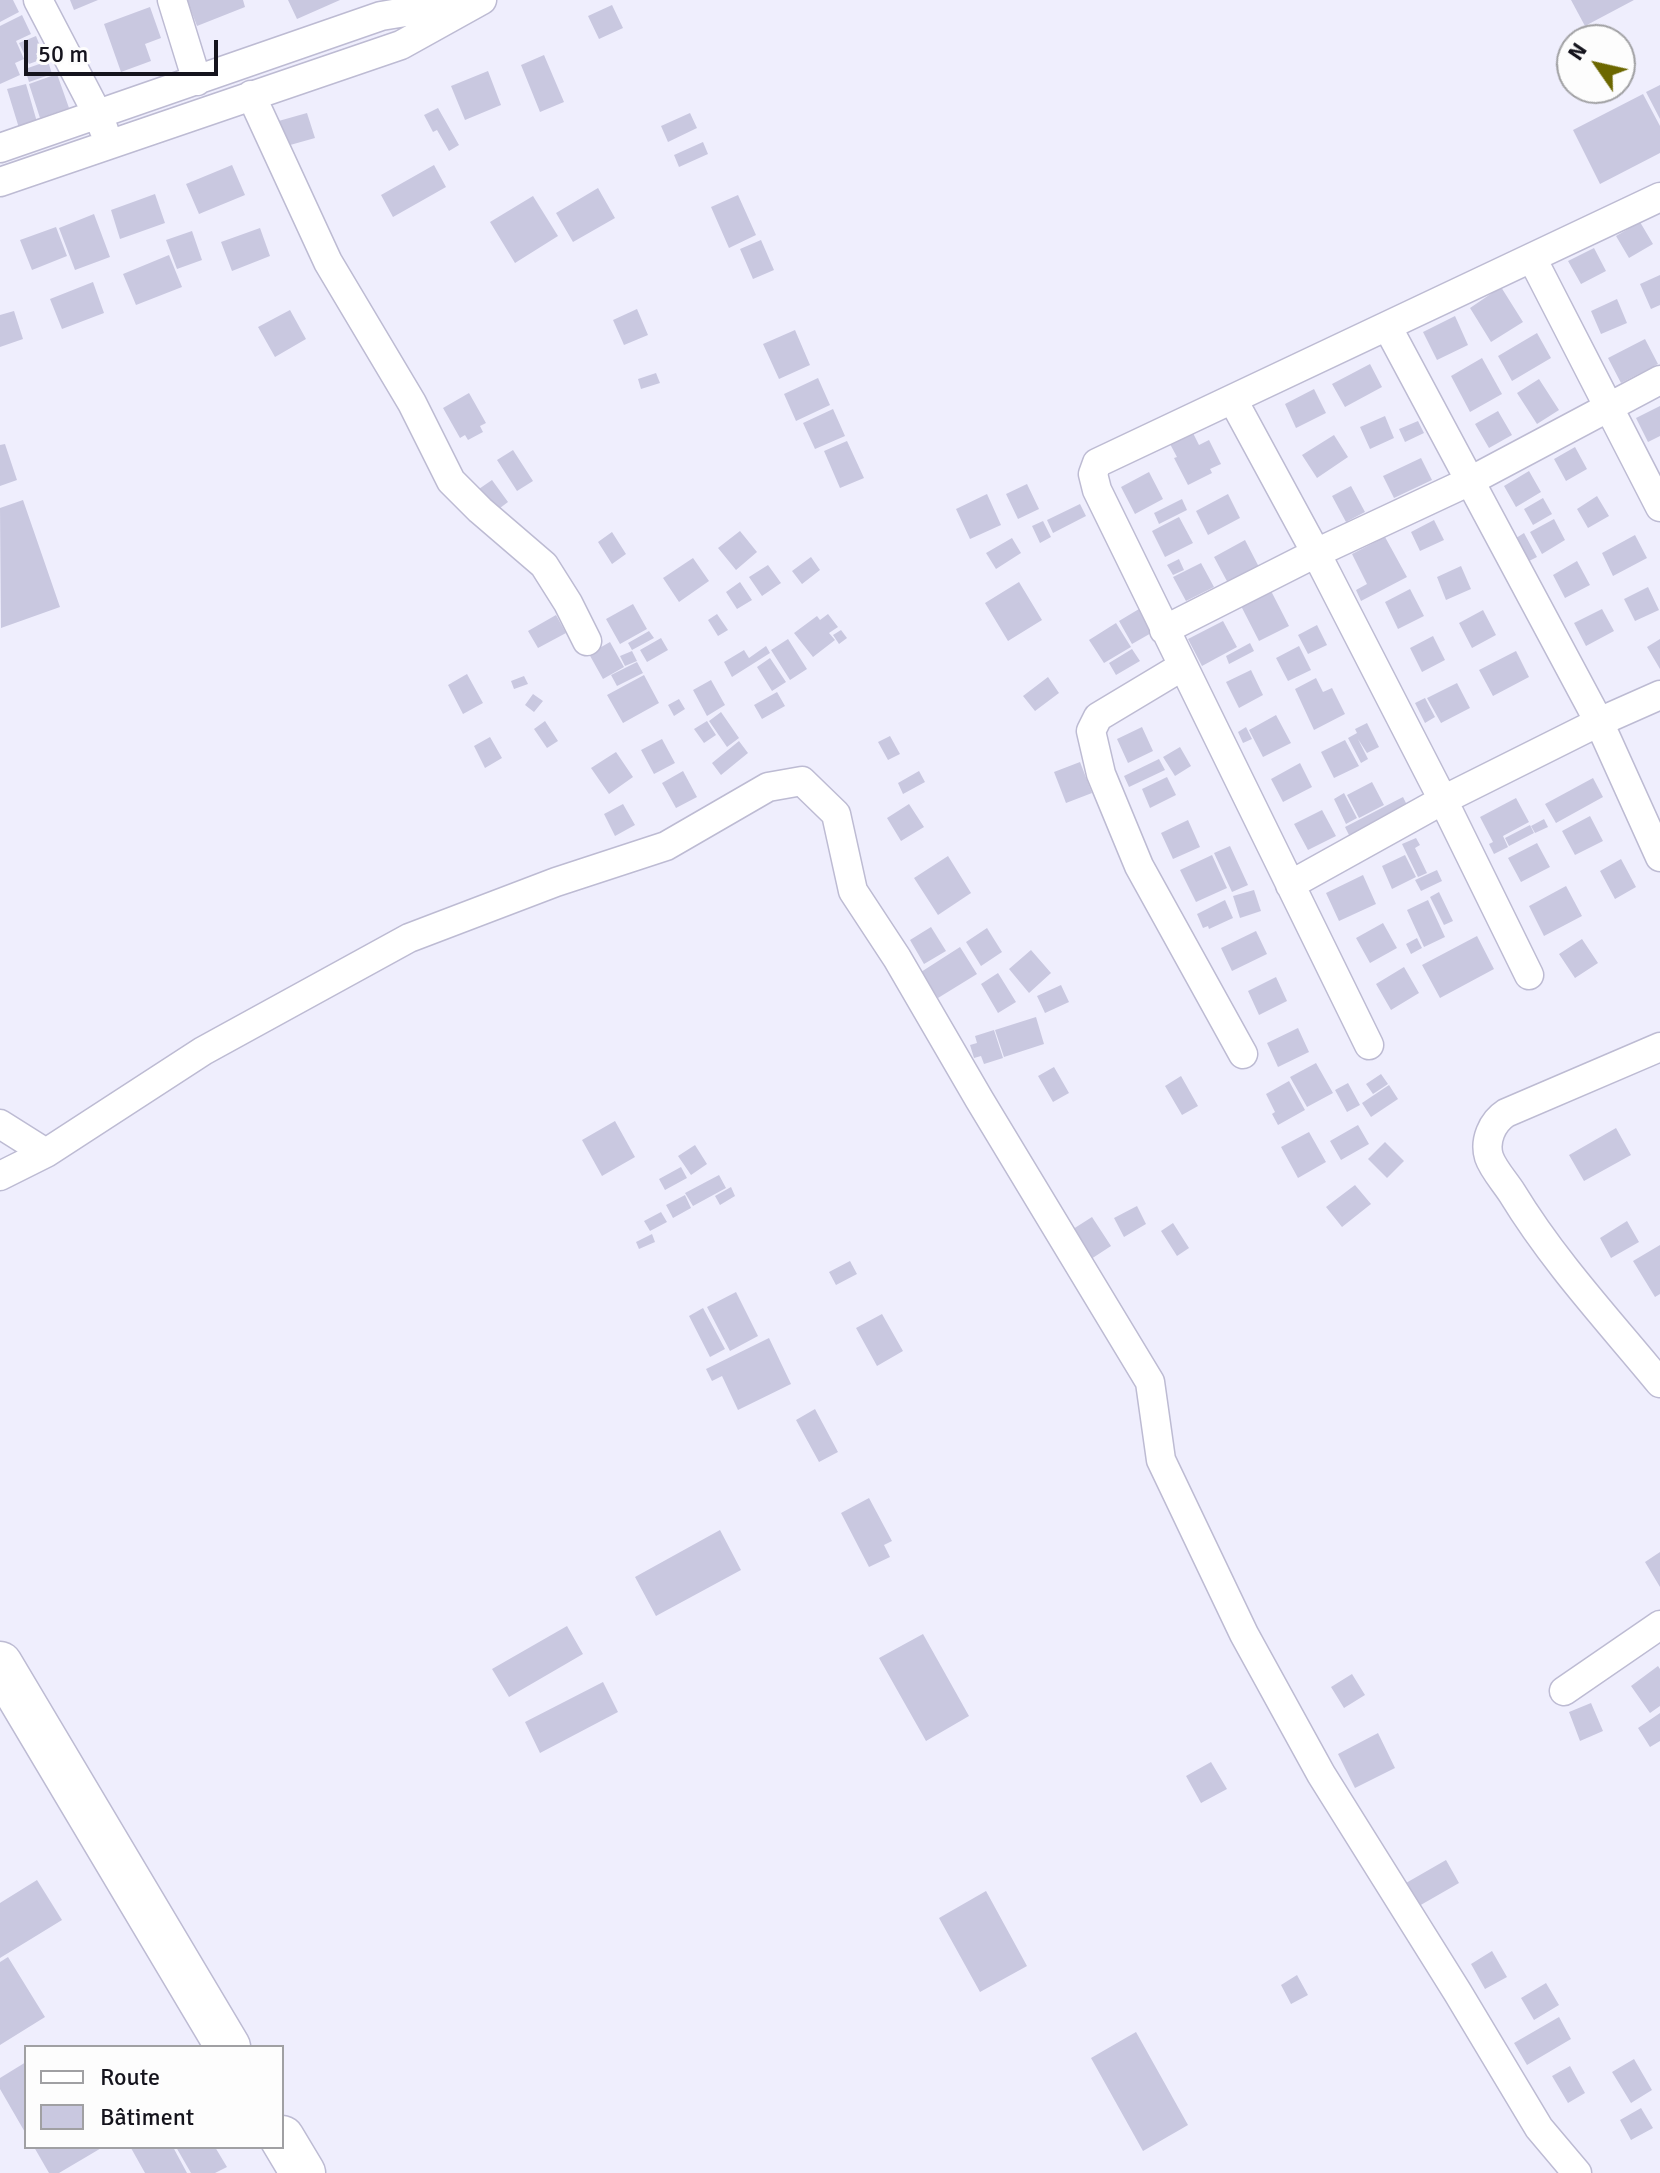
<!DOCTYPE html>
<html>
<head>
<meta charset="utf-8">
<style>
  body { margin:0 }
  #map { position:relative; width:1660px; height:2173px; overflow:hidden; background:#efeefd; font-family:Signika,sans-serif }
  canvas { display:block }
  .legend { position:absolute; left:24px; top:2045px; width:260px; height:104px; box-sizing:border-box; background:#fdfdfd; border:2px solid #a0a0a3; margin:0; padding:10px 14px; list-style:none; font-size:24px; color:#15141d }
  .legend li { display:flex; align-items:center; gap:16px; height:40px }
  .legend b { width:40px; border:2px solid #a0a0a3 }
  .north { position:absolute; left:1556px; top:24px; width:80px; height:80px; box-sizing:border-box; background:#fdfdfd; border:2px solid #a0a0a3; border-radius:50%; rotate:304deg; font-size:22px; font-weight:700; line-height:32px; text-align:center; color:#15141d }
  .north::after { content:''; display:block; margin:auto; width:28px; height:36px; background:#6c6700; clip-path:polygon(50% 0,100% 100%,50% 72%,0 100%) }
  .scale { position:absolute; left:24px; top:40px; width:194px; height:36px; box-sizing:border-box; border:4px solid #15141d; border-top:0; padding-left:10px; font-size:24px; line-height:28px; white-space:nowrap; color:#15141d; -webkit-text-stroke:6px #fdfdfd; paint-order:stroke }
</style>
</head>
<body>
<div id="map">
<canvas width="1660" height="2173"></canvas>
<ul class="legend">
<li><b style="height:10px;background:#fff"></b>Route</li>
<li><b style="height:22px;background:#c9c8e0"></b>Bâtiment</li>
</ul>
<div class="north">N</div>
<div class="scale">50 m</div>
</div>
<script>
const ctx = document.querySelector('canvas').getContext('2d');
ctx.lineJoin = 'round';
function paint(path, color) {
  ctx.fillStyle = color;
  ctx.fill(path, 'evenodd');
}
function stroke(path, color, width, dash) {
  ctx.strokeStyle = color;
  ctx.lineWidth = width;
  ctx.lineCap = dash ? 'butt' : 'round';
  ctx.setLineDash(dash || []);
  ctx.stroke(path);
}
const building = new Path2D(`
  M0 0H13L19 12 0 22Z
  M70 0H98L74 10Z
  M187 0H243L245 7 197 26Z
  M288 0H340L297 19Z
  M1571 0H1634L1585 26Z
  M612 5 623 28 599 39 588 16Z
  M150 7 161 38 145 44 151 61 121 72 104 24Z
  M22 15 31 34 16 41 24 59 15 63 20 75 0 84V26Z
  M36 36 40 46 43 45 48 57 29 64 19 43Z
  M544 55 564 102 540 112 521 65Z
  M48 61 52 74 29 82 25 69Z
  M488 71 501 105 465 120 451 86Z
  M57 74 69 108 40 118 29 84Z
  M26 84 37 122 19 128 7 89Z
  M1660 85V119L1646 92Z
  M1643 94 1660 126V153L1600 184 1573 130Z
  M438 108 459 145 449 151 437 130 433 132 424 115Z
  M307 113 315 138 283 147 275 122Z
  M690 113 697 128 668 142 661 126Z
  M703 142 708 154 679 167 674 155Z
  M232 165 245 195 199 214 186 184Z
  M434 165 446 187 393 217 381 195Z
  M598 188 615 218 573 242 556 213Z
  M155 194 165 223 120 239 111 210Z
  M738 195 756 235 729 248 711 207Z
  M533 196 558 236 515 263 490 222Z
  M94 214 110 257 75 270 59 228Z
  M1640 222 1653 244 1629 258 1616 236Z
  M56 227 67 256 32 270 20 240Z
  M260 228 270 256 232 271 221 242Z
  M192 231 202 260 177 269 166 240Z
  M761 240 774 270 753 279 740 249Z
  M1594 248 1606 271 1581 284 1568 261Z
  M169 255 182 287 136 305 123 274Z
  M1660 275V305L1651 309 1640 284Z
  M93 282 104 313 62 329 50 299Z
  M1501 287 1523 322 1491 342 1470 308Z
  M1617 299 1627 323 1601 334 1591 311Z
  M637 309 648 335 624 345 613 320Z
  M290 310 306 339 275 357 258 327Z
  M14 311 23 339 0 347V315Z
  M1455 316 1468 345 1437 360 1423 332Z
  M795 330 810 365 779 379 763 344Z
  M1537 333 1551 358 1512 381 1498 356Z
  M1645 339 1658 364 1621 383 1608 358Z
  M1482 358 1502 394 1470 412 1451 376Z
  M1370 364 1382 387 1345 407 1332 384Z
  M656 373 660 383 641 389 638 379Z
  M818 378 830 405 796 421 784 394Z
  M1539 379 1559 410 1537 424 1517 393Z
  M1314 389 1326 413 1296 428 1285 404Z
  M469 393 486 423 480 426 483 432 468 440 465 435 460 438 443 408Z
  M1660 406V436L1648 442 1636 418Z
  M833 409 845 436 815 449 803 423Z
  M1498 411 1512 435 1489 448 1475 424Z
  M1385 416 1394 438 1370 449 1360 427Z
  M1418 421 1424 433 1405 442 1399 429Z
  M1193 433 1199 445 1209 440 1221 464 1210 469 1212 473 1188 485 1174 458 1177 457 1170 444Z
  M1334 435 1348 457 1317 478 1302 455Z
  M847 441 864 478 840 488 824 451Z
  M5 444 17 480 0 486V445Z
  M1575 447 1587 469 1566 481 1554 459Z
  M513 450 533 481 517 491 497 460Z
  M1421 458 1432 480 1394 498 1383 476Z
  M1529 471 1541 492 1516 507 1504 486Z
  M1149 472 1163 499 1135 514 1121 487Z
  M492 480 508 502 492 514 476 491Z
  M1027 484 1039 509 1018 519 1006 494Z
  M1351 486 1365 512 1346 522 1332 496Z
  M987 494 1001 525 970 539 956 509Z
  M1228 494 1240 518 1208 535 1196 511Z
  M1597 496 1609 516 1588 528 1577 509Z
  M1543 498 1552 514 1533 525 1524 509Z
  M1182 499 1187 510 1159 524 1154 513Z
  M23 500 60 607 1 628 0 508Z
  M1080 504 1086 516 1053 533 1047 520Z
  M1179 517 1193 543 1165 557 1152 531Z
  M1554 519 1565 540 1542 554 1530 532Z
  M1434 520 1444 540 1420 551 1411 532Z
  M1043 521 1051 537 1040 543 1032 526Z
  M740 531 757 552 736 570 718 548Z
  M612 532 626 554 612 564 598 542Z
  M1524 533 1537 557 1525 563 1513 540Z
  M1635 535 1647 558 1613 576 1602 553Z
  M1385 537 1407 577 1361 601 1356 590 1367 584 1352 554Z
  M1012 538 1021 553 996 569 986 553Z
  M1245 540 1260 569 1229 585 1214 557Z
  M811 557 820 570 802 584 792 571Z
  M693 558 709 581 679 602 663 578Z
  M1179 559 1184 570 1173 575 1167 565Z
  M1577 561 1590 585 1565 598 1553 575Z
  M1201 563 1214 587 1186 601 1173 577Z
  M768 565 781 583 762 596 749 577Z
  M1461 566 1471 589 1446 600 1437 577Z
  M740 582 752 600 737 609 726 592Z
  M1019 582 1042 620 1008 641 985 603Z
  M1648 587 1659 610 1635 621 1624 599Z
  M1270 589 1289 626 1259 641 1240 604Z
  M1410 589 1424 616 1398 629 1385 602Z
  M633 604 647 629 620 644 606 619Z
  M1139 609 1153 632 1132 644 1119 621Z
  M1602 609 1614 631 1586 646 1574 623Z
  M1483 610 1496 635 1472 648 1459 623Z
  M717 614 728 630 718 636 708 620Z
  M828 614 838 627 829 633 835 640 813 657 794 633 817 616 820 620Z
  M556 615 566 633 538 648 528 631Z
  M1223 621 1237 647 1202 666 1188 639Z
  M1116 623 1131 647 1104 663 1089 640Z
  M1317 625 1327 645 1308 654 1298 635Z
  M841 630 847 638 839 644 833 635Z
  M649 631 654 638 632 650 628 643Z
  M1433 636 1445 660 1422 672 1410 648Z
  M661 638 668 650 647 662 640 650Z
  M788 639 807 669 790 680 771 650Z
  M1660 639V669L1647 647Z
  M610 642 624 667 603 679 589 654Z
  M1250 643 1254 651 1229 664 1226 656Z
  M766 646 770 653 732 677 724 662 744 650 749 658Z
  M1299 646 1311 670 1288 681 1276 658Z
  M1132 649 1140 661 1116 675 1109 663Z
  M632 651 637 661 625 666 620 656Z
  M1516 651 1529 677 1493 696 1479 670Z
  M770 658 786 682 772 691 757 667Z
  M637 662 643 673 617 686 611 675Z
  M1251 670 1263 695 1239 708 1226 682Z
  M467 674 483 703 463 714 448 685Z
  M644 675 659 703 623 723 607 695Z
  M524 676 528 684 514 689 511 681Z
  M1048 677 1059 693 1035 711 1023 696Z
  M1316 678 1323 692 1332 688 1345 714 1314 730 1295 689Z
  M711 680 725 705 707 716 693 690Z
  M1457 683 1470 708 1441 723 1427 698Z
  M777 692 785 706 762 719 754 705Z
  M533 694 543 701 534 712 525 705Z
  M1425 698 1435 717 1425 723 1415 703Z
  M679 699 685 709 674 716 668 705Z
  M721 712 739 738 727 747 709 721Z
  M1276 715 1291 743 1263 757 1249 730Z
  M545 721 558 741 547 748 534 729Z
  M707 721 716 735 704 743 694 729Z
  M1367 723 1379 747 1367 753 1358 739 1368 759 1361 763 1348 738 1357 733 1355 729Z
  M1142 727 1153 751 1128 763 1117 739Z
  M1246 727 1252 739 1243 743 1238 732Z
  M890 736 900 754 888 760 878 742Z
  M490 737 502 758 485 768 474 746Z
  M662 739 675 763 654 774 641 750Z
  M1345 740 1359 766 1334 778 1321 752Z
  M739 741 748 753 721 775 712 763Z
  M1180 747 1191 766 1175 776 1163 757Z
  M616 752 633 777 609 794 591 768Z
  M1159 759 1165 770 1129 787 1124 776Z
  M1080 762 1092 793 1066 803 1054 772Z
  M1300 763 1312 787 1283 802 1271 779Z
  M683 771 697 797 676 808 662 783Z
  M919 771 925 782 903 794 898 783Z
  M1167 777 1176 795 1150 808 1142 789Z
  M1593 778 1603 797 1556 823 1545 804Z
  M1372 782 1384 805 1359 818 1347 795Z
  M1344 793 1357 818 1346 824 1334 799Z
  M1403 797 1409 809 1351 839 1345 827Z
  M1516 798 1529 822 1503 836 1508 847 1494 854 1489 844 1493 842 1480 817Z
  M623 804 635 825 615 836 604 814Z
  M909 804 924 827 901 841 887 818Z
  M1322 810 1336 836 1308 850 1294 824Z
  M1590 816 1603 841 1575 855 1562 831Z
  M1544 819 1548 827 1535 833 1531 826Z
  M1188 820 1200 847 1173 859 1161 833Z
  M1530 825 1534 833 1509 846 1505 838Z
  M1416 838 1420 845 1415 848 1427 873 1418 877 1402 844Z
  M1537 843 1550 867 1521 882 1508 858Z
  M1230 846 1248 885 1232 892 1214 853Z
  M1212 855 1227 888 1196 902 1180 870Z
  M1405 855 1416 877 1392 889 1382 866Z
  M948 856 971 893 938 915 914 878Z
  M1621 859 1636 887 1615 899 1600 871Z
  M1437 870 1442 881 1421 891 1415 880Z
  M1363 875 1376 904 1339 921 1326 893Z
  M1566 886 1582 916 1544 936 1529 906Z
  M1254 890 1261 911 1240 918 1233 896Z
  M1439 892 1453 921 1444 925 1430 897Z
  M1225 900 1233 918 1209 929 1208 926 1203 928 1197 914Z
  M1428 900 1445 937 1424 947 1407 910Z
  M1383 923 1397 948 1370 963 1356 938Z
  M931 927 946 951 924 964 910 940Z
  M987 928 1002 952 981 966 966 942Z
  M1256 931 1267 954 1232 971 1221 948Z
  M1477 936 1494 969 1440 998 1422 965Z
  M1417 938 1422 948 1411 954 1406 944Z
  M1582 939 1598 963 1575 978 1559 954Z
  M960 947 977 974 938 998 921 972Z
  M1031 950 1051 973 1029 993 1009 969Z
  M1404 967 1419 993 1391 1010 1376 984Z
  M998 973 1016 1002 998 1013 981 984Z
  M1276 977 1287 1001 1259 1015 1248 991Z
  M1061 985 1069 1002 1045 1013 1037 996Z
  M1036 1017 1044 1044 1004 1057 995 1030Z
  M1298 1028 1309 1052 1278 1067 1267 1043Z
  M994 1030 1003 1058 984 1064 981 1056 974 1058 970 1045 977 1043 975 1036Z
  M1316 1063 1333 1093 1307 1107 1290 1077Z
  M1054 1067 1069 1093 1053 1102 1038 1076Z
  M1381 1074 1388 1084 1373 1094 1366 1084Z
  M1181 1076 1198 1106 1182 1115 1165 1086Z
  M1289 1081 1305 1110 1278 1125 1272 1114 1275 1112 1266 1094Z
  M1348 1083 1360 1105 1347 1112 1335 1090Z
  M1389 1085 1398 1099 1371 1117 1362 1103Z
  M615 1121 635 1157 602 1176 582 1140Z
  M1358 1125 1369 1144 1341 1160 1330 1141Z
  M1616 1128 1631 1155 1584 1181 1569 1155Z
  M1309 1132 1326 1162 1298 1178 1281 1147Z
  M1385 1142 1404 1161 1387 1178 1368 1159Z
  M695 1145 707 1164 691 1175 678 1156Z
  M681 1167 687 1178 665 1190 659 1179Z
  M719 1175 726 1188 693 1206 685 1193Z
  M1355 1185 1371 1204 1342 1227 1326 1207Z
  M731 1187 735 1196 720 1205 715 1196Z
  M685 1195 691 1208 673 1218 666 1205Z
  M1137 1206 1146 1224 1124 1237 1114 1218Z
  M661 1212 667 1222 650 1231 644 1221Z
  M1092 1217 1111 1246 1088 1261 1070 1231Z
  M1627 1221 1639 1242 1611 1258 1600 1238Z
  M1173 1223 1189 1248 1177 1256 1161 1231Z
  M652 1234 655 1242 639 1249 636 1242Z
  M1660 1245V1294L1655 1297 1633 1261Z
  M850 1261 857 1274 836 1285 829 1272Z
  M736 1292 758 1336 730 1351 707 1307Z
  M703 1308 725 1349 710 1357 689 1316Z
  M882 1314 903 1351 877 1366 856 1328Z
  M769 1338 791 1384 738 1410 722 1376 712 1381 706 1369Z
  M815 1409 838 1452 819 1462 796 1420Z
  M869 1498 892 1541 884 1545 890 1557 869 1567 841 1513Z
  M720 1530 741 1570 656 1616 635 1577Z
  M1660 1552V1587L1645 1562Z
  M567 1626 583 1654 509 1697 492 1669Z
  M923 1634 969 1716 926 1741 879 1658Z
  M1658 1666 1660 1669V1706L1650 1713 1631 1686Z
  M1352 1674 1365 1695 1344 1708 1331 1687Z
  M603 1682 618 1712 540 1753 525 1722Z
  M1591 1703 1603 1731 1580 1741 1569 1712Z
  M1660 1713V1741L1650 1747 1638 1728Z
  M1378 1733 1395 1768 1355 1788 1338 1754Z
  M1211 1762 1227 1789 1201 1803 1186 1776Z
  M1446 1860 1459 1883 1419 1906 1406 1883Z
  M37 1880 62 1920 0 1958V1903Z
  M986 1891 1027 1966 980 1992 939 1918Z
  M1492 1951 1507 1977 1485 1989 1471 1964Z
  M8 1957 45 2017 0 2045V1962Z
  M1297 1975 1308 1995 1291 2004 1281 1985Z
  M1546 1983 1559 2005 1534 2020 1521 1998Z
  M1559 2017 1571 2039 1527 2065 1514 2043Z
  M1136 2032 1188 2125 1143 2151 1091 2058Z
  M1634 2059 1652 2090 1631 2103 1612 2072Z
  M26 2062V2134L0 2089V2078Z
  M1570 2066 1585 2093 1568 2103 1552 2076Z
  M1641 2108 1653 2128 1631 2140 1620 2120Z
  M34 2147H103L59 2173H49Z
  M133 2147H173L187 2173H145L131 2148Z
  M176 2147H215L227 2167 215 2173H191Z`);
const street = new Path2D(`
  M38 0 98 115 104 130
  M172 0 197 81
  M251 95 328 262 412 403 451 481 480 510 544 565 568 603 587 641
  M0 148 381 16 461 3
  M0 182 401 45 482 0
  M1532 258 1660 507
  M1387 326 1599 722 1443 800 1529 975
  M1233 400 1316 553 1443 800 1290 885
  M1164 630 1316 553 1470 481 1660 380
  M1183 666 1098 717 1091 731 1101 774 1139 866 1243 1054
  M1660 695 1599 722 1660 857
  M1369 1045 1097 490 1093 474 1097 463 1660 197
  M1660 1047 1506 1113C1492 1122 1484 1141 1489 1157 1493 1169 1505 1182 1512 1193 1554 1262 1609 1321 1660 1383
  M0 1124 46 1153 203 1051 409 938 556 882 666 846 768 787 802 781 836 814 853 891 897 958 979 1099 1150 1382 1161 1460 1244 1634 1321 1774 1458 1993 1539 2128 1577 2173
  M0 1176 46 1153
  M1564 1691 1660 1625`);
const primary = new Path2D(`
  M0 1664 228 2047
  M282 2138 303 2173`);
paint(building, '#c9c8e0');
stroke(street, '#bdbbd3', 31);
stroke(primary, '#bdbbd3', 47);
stroke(street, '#fff', 28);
stroke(primary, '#fff', 44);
</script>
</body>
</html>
